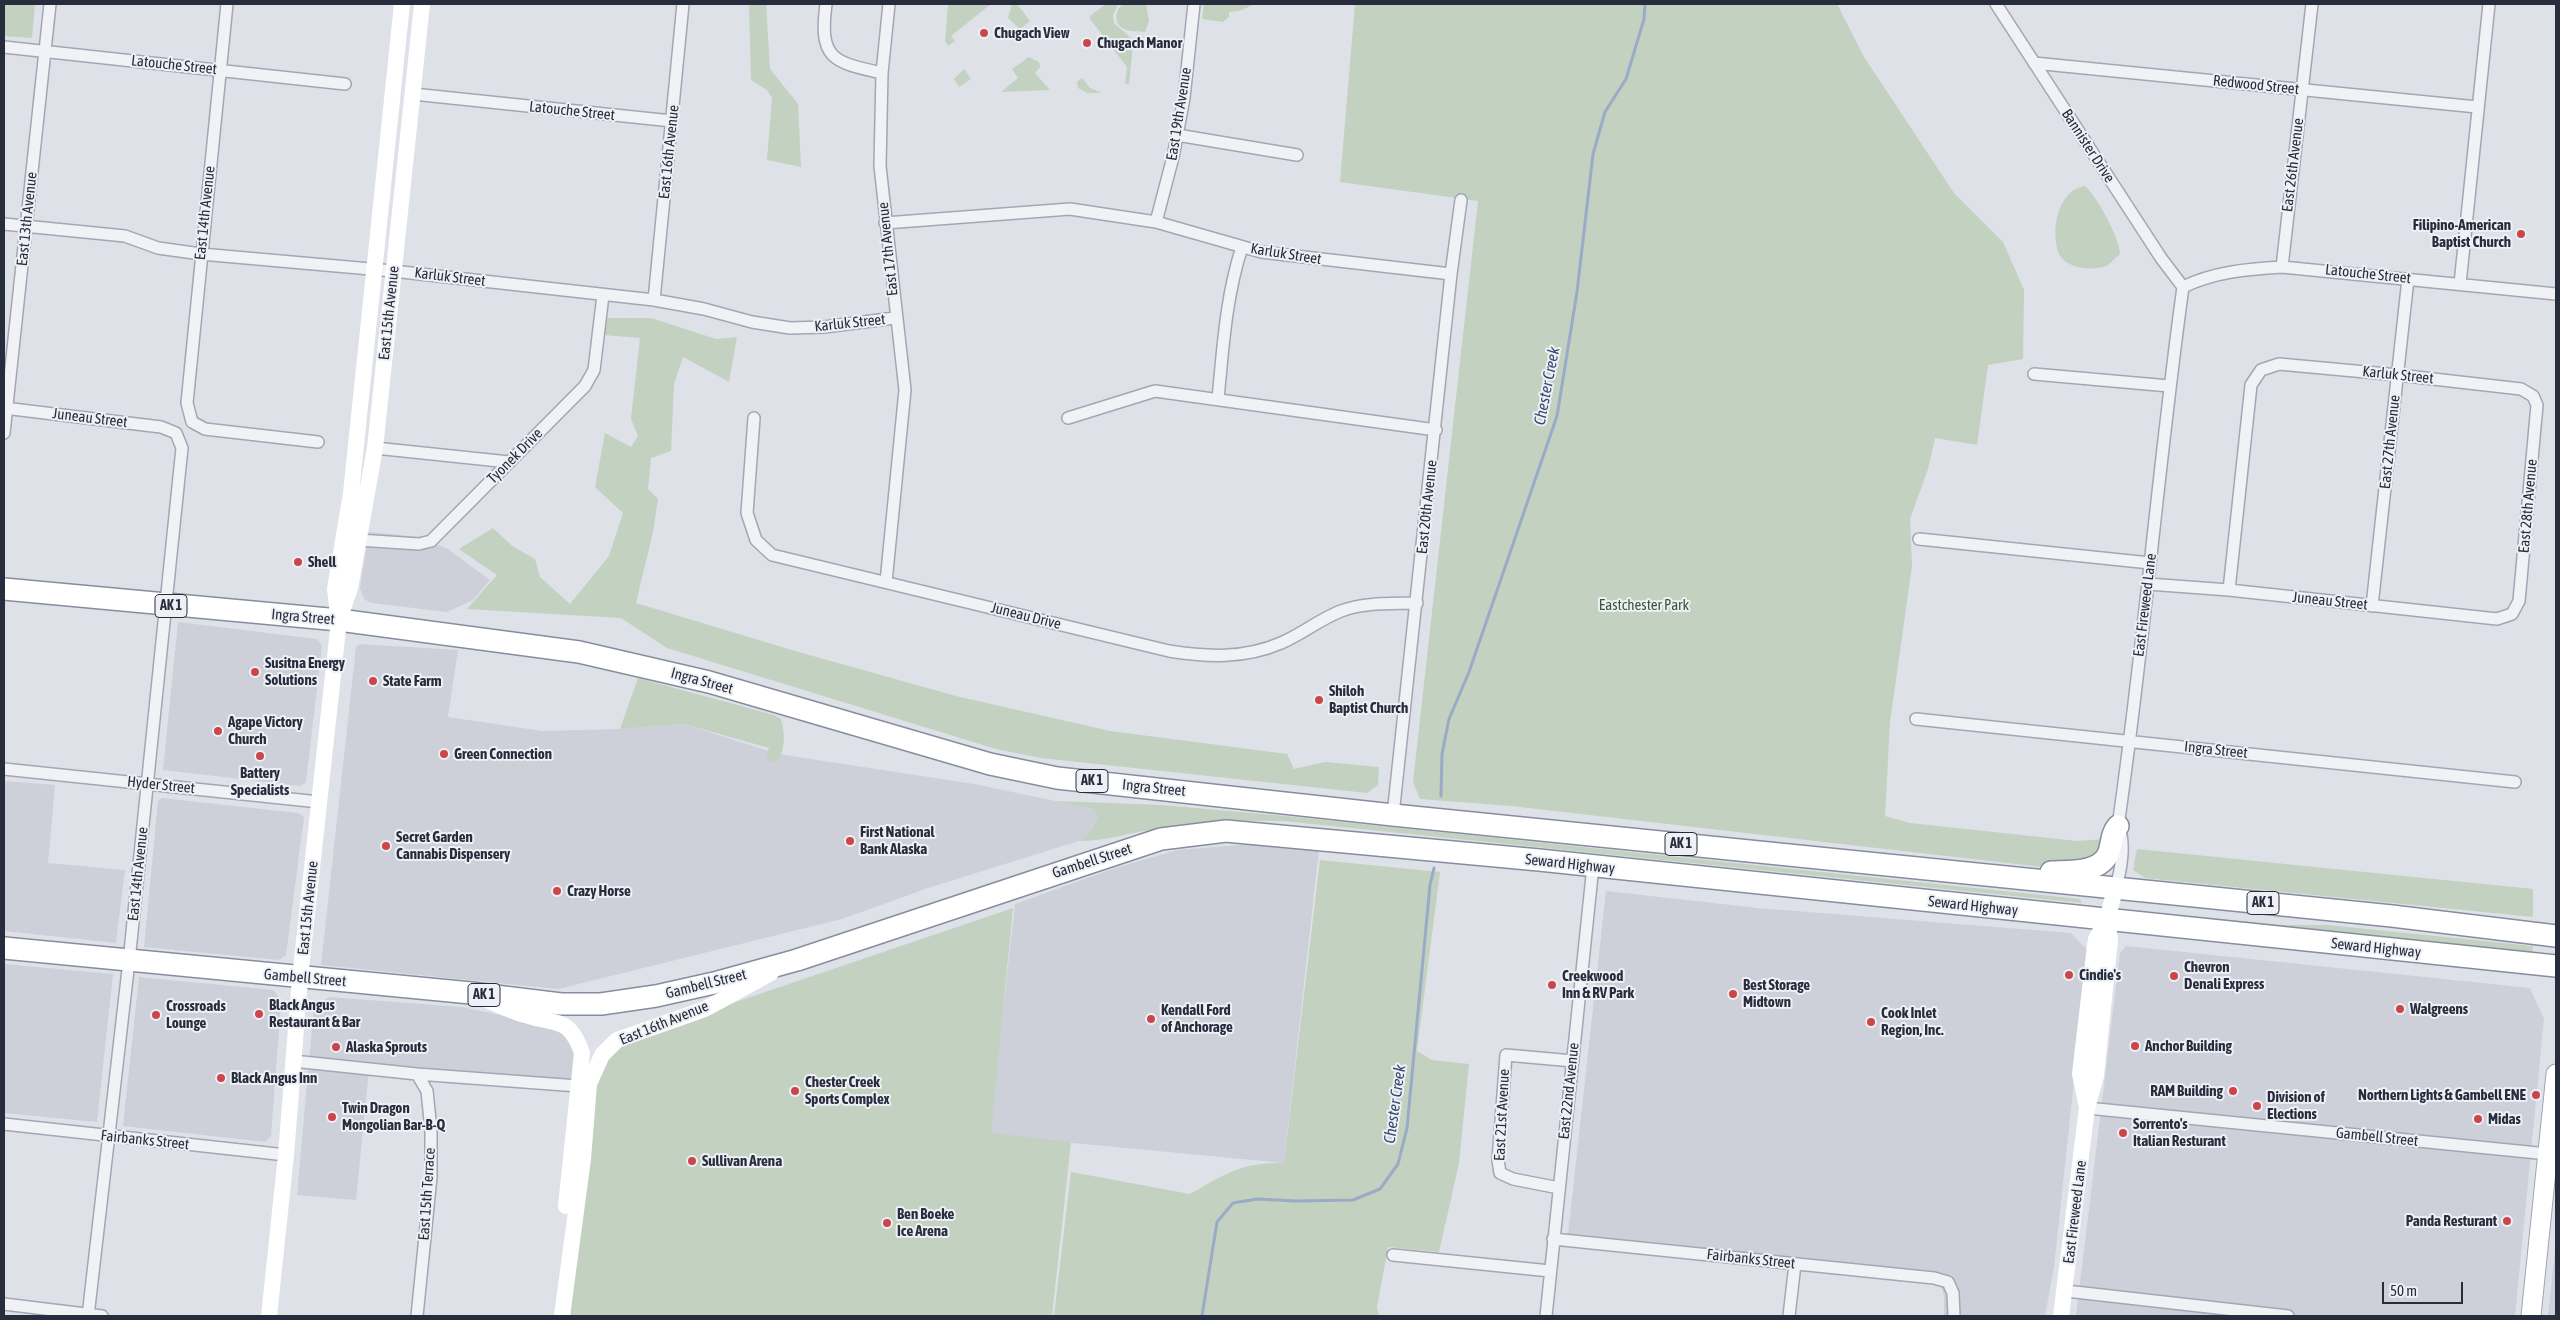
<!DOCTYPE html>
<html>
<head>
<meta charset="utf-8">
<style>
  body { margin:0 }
  #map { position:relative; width:2560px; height:1320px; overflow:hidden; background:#dee1e8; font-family:"Asap Condensed",sans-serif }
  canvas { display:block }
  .frame { position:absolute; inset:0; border:5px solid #282d3e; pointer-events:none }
  .scale { position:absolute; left:2382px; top:1282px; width:81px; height:22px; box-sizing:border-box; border:2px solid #282d3e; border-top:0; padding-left:6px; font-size:15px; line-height:18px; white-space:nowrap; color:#282d3e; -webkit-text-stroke:4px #eef0f5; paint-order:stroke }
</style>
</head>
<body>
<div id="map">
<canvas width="2560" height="1320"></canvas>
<div class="frame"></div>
<div class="scale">50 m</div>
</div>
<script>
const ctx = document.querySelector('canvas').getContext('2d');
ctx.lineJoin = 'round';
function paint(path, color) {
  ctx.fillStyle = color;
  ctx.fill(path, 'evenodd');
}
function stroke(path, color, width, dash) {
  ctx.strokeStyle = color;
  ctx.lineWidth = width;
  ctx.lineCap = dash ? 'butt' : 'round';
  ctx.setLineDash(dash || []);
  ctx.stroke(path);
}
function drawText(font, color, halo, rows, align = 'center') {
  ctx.font = font + ' "Asap Condensed",sans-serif';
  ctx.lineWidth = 4;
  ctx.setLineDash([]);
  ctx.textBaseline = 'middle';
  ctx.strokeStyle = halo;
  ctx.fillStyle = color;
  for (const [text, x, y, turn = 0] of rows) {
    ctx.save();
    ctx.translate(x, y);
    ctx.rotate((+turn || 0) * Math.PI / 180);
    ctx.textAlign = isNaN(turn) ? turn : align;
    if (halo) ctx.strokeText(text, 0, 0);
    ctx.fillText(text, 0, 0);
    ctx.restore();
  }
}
const built = new Path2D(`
  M369 532 419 537 448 549 490 580 473 600 447 612 371 603 364 599 360 588Z
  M178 622 317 639 322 646 306 782 301 786 163 770Z
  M359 644 458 650 448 717 542 731 620 729 684 724 778 754 974 784 1094 809 1097 818 1087 837 1079 841 928 888 842 919 558 989 321 965 356 647Z
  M4 781 55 785 48 863 125 870 116 943 4 931Z
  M162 798 298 813 304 817 286 955 279 960 144 947 158 801Z
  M1253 844 1319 849 1284 1163 989 1135 1015 904 1115 868 1177 850Z
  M1606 891 1758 908 2071 933 2088 951 2054 1267 2045 1316H1944V1296L1937 1272 1568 1234Z
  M2126 946 2530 988 2544 1019 2515 1316H2076L2120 953Z
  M4 964 113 974 97 1122 4 1113Z
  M139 977 273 990 278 996 281 1004 271 1136 265 1142 123 1126Z
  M329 997 462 1007 553 1026 575 1043 574 1071 569 1086 369 1069 356 1200 297 1195 314 1006Z
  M2556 1241V1316H2548Z`);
const green = new Path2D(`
  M4 4H35L32 38 4 36Z
  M736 4H766L770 69 798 104 801 167 767 160 772 98 767 90 751 80 749 5Z
  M948 4H991L951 36 955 41 948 46 945 41Z
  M1012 4H1017L1030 21 1020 29 1008 18Z
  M1106 4H1118L1113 15 1114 23 1132 39 1133 45 1129 84H1125L1127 67 1090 19V16Z
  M1123 4H1146L1149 21 1145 32C1139 31 1130 32 1124 29 1113 23 1115 10 1123 4Z
  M1204 4H1255L1239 11 1229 12V17L1223 22 1202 19Z
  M1355 4H1837L1864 57 1954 193 2003 242 2024 290 2023 359 1988 365 1977 445 1935 438 1928 469 1910 519 1912 566 1890 722 1885 816 1910 823 2077 841 2105 839 2097 860 2051 868 1511 806 1420 799 1413 782 1478 201 1340 182Z
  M1029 57 1039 62 1040 67 1035 73 1050 90 1001 92 1018 78 1012 69Z
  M964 69 971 79 959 87 954 79Z
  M1082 78 1090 88 1102 93H1087L1078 88 1077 82Z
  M2085 186C2098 198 2119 237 2120 254 2116 257 2112 262 2108 265 2095 272 2066 269 2059 254 2052 235 2055 206 2071 192 2074 189 2081 187 2085 186Z
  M604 318H651L716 339 737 337 729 382 683 357 674 384 671 451 651 458 648 489 658 499 653 532 636 603 795 651 956 696 1110 731 1287 754 1294 769 1325 762 1379 767 1378 785 1367 793 1041 758 996 749 667 648 621 618 467 609 497 575 459 549 493 528 512 546 535 559 540 577 570 604 609 556 623 513 595 487 605 433 631 447 638 436 631 419 640 338 604 335Z
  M638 678 774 715 781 719C785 733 786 751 776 762H769L766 756 769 748 684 724 620 729Z
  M1054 801 1161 805 1285 816 2080 899 2082 903 1283 821C1240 820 1198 821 1155 829 1129 833 1106 841 1079 841 1089 835 1093 828 1097 818L1094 809Z
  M2137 849 2533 889V917L2145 878 2133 870Z
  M1320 860 1440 872 1417 1051 1432 1060 1469 1064 1459 1163 1439 1252 1388 1247 1377 1307 1379 1316H1054L1071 1172 1190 1194C1225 1174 1242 1162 1284 1163Z
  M1013 908 991 1133 1071 1142 1052 1316H570L600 1048Z
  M2138 911 2283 925H2328L2533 946 2532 957 2137 916Z`);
const stream = new Path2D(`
  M1441 796 1442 754 1449 719 1469 672 1557 416 1577 292 1593 154 1605 112 1626 79 1644 19 1645 4
  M1202 1316 1217 1222 1233 1203 1257 1199 1296 1201 1353 1200 1380 1189 1398 1164 1407 1128 1430 885 1434 868`);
const street = new Path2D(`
  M227 4 187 403 192 422 205 429 318 442
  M826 4C819 59 832 62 882 73
  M1996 4 2161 258 2183 287
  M4 47 345 84
  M2034 63 2477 107
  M413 94 672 121
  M1177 135 1297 155
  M1156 222 1173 157 1184 98 1194 4
  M885 223 1070 209 1156 222 1261 252 1451 274
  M4 224 125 236 158 248 201 254 393 271 654 300 704 309 752 322 790 328 824 327 895 318
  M2282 267 2312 4
  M2460 284 2489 4
  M2183 287C2214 272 2247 269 2282 267L2556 294
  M654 300 683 4
  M2034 374 2169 386
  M1218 399C1223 347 1226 296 1242 247
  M4 408 161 427 176 433 182 448 129 961 88 1316
  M754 418 747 513 756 540 772 555 1169 651C1207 657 1244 659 1281 643 1302 634 1320 619 1341 611 1365 602 1392 604 1417 603
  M1068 418 1155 391 1436 430
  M4 433 50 4
  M375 448 509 462
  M1919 539 2150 563
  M358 540 419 544 431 541 585 386 594 370 603 295
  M886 582 905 390 880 166 882 73 889 4
  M2148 584 2229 590 2497 619 2512 614 2519 601 2537 405 2533 396 2521 389 2398 375 2279 364 2261 370 2251 385 2229 590
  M2372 606 2408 279
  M1916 719 2515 782
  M4 769 319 802
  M1393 815 1451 274 1461 200
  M2115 889C2121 872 2126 842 2118 826 2144 647 2158 467 2183 287
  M293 1061 417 1074 578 1086
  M2087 1108 2548 1154
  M4 1124 286 1155
  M1559 1188 1513 1179 1500 1173 1498 1160 1506 1055 1573 1061
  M1553 1239 1934 1278 1948 1282 1953 1293 1954 1316
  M1393 1255 1550 1271
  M2066 1291 2288 1316
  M4 1304 102 1316
  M417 1316 431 1177V1130L427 1091 417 1074
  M1546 1316 1593 866
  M1789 1316 1795 1264`);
const secondary = new Path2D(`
  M338 615 335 589 351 493 402 4
  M489 1001C502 1006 515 1013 529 1016 559 1025 570 1018 582 1053L566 1206
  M2086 1103 2080 1074 2095 946 2096 939 2107 920 2115 889
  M269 1316 286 1155 300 978 339 620 350 588 375 448 422 4
  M562 1316 583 1159 589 1084 602 1055 617 1040 705 1009 771 973
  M2061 1316 2087 1108 2096 1076 2110 940 2107 920`);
const primary = new Path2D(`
  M2531 1316 2556 1074`);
const highway = new Path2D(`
  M4 589 339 620 579 652 709 682 990 764 1057 778 1393 815 2392 916 2556 936
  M2051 872C2068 871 2101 874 2109 852 2112 843 2111 834 2118 826
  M4 948 471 993 561 1004H601L656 996 714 983 797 960 1161 839 1226 831 1539 860 2556 966`);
const markers = [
  [984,33,5,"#ca464b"],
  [1087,43,5,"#ca464b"],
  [2521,234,5,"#ca464b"],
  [298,562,5,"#ca464b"],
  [255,672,5,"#ca464b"],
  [373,681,5,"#ca464b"],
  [1319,700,5,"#ca464b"],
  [218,731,5,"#ca464b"],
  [444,754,5,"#ca464b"],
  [260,756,5,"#ca464b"],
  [850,841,5,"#ca464b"],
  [386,846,5,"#ca464b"],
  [557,891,5,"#ca464b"],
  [2069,975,5,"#ca464b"],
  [2174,976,5,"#ca464b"],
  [1552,985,5,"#ca464b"],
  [1733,994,5,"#ca464b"],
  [2400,1009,5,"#ca464b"],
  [259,1014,5,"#ca464b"],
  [156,1015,5,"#ca464b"],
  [1151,1019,5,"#ca464b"],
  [1871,1022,5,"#ca464b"],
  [2135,1046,5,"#ca464b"],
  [336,1047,5,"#ca464b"],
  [221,1078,5,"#ca464b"],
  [795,1091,5,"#ca464b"],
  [2233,1091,5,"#ca464b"],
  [2536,1095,5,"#ca464b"],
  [2257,1106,5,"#ca464b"],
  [332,1117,5,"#ca464b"],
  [2478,1119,5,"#ca464b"],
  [2123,1133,5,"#ca464b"],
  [692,1161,5,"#ca464b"],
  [2507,1221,5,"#ca464b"],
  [887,1223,5,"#ca464b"]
];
const shields = [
  [171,606,32],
  [1092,781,32],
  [1681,844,32],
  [2263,903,32],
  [484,995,32]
];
const shieldNames = [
  ["AK 1",171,606],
  ["AK 1",1092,781],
  ["AK 1",1681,844],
  ["AK 1",2263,903],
  ["AK 1",484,995]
];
const poiNames = [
  ["Chugach View",994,33],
  ["Chugach Manor",1097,43],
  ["Filipino-American",2511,225,"right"],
  ["Baptist Church",2511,242,"right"],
  ["Shell",308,562],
  ["Susitna Energy",265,663],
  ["Solutions",265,680],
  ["State Farm",383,681],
  ["Shiloh",1329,691],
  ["Baptist Church",1329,708],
  ["Agape Victory",228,722],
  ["Church",228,739],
  ["Green Connection",454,754],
  ["Battery",260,773,"center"],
  ["Specialists",260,790,"center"],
  ["First National",860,832],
  ["Bank Alaska",860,849],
  ["Secret Garden",396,837],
  ["Cannabis Dispensery",396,854],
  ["Crazy Horse",567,891],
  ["Chevron",2184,967],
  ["Denali Express",2184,984],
  ["Cindie's",2079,975],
  ["Creekwood",1562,976],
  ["Inn & RV Park",1562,993],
  ["Best Storage",1743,985],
  ["Midtown",1743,1002],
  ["Black Angus",269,1005],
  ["Restaurant & Bar",269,1022],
  ["Crossroads",166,1006],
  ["Lounge",166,1023],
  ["Walgreens",2410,1009],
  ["Kendall Ford",1161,1010],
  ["of Anchorage",1161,1027],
  ["Cook Inlet",1881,1013],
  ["Region, Inc.",1881,1030],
  ["Anchor Building",2145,1046],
  ["Alaska Sprouts",346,1047],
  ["Black Angus Inn",231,1078],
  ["Chester Creek",805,1082],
  ["Sports Complex",805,1099],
  ["RAM Building",2223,1091,"right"],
  ["Northern Lights & Gambell ENE",2526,1095,"right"],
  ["Division of",2267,1097],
  ["Elections",2267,1114],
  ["Twin Dragon",342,1108],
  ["Mongolian Bar-B-Q",342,1125],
  ["Midas",2488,1119],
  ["Sorrento's",2133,1124],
  ["Italian Resturant",2133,1141],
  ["Sullivan Arena",702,1161],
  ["Ben Boeke",897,1214],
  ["Ice Arena",897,1231],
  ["Panda Resturant",2497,1221,"right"]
];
const streetNames = [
  ["Latouche Street",174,65,6],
  ["Redwood Street",2256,85,6],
  ["Latouche Street",572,111,6],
  ["East 19th Avenue",1179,114,-81],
  ["Bannister Drive",2088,146,57],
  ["East 16th Avenue",669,152,-84],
  ["East 26th Avenue",2293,165,-83],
  ["East 14th Avenue",205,213,-84],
  ["East 13th Avenue",27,219,-84],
  ["East 17th Avenue",888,249,-96],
  ["Karluk Street",1286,254,9],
  ["Latouche Street",2368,274,6],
  ["Karluk Street",450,277,7],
  ["East 15th Avenue",389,313,-84],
  ["Karluk Street",850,323,-6],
  ["Karluk Street",2398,375,6],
  ["Juneau Street",90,418,7],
  ["East 27th Avenue",2390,442,-84],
  ["Tyonek Drive",515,456,-45],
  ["East 28th Avenue",2528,506,-85],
  ["East 20th Avenue",1427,507,-84],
  ["Juneau Street",2330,601,6],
  ["East Fireweed Lane",2145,605,-83],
  ["Juneau Drive",1026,616,14],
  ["Ingra Street",303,617,5],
  ["Ingra Street",702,681,15],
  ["Ingra Street",2216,750,6],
  ["Hyder Street",161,785,6],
  ["Ingra Street",1154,788,6],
  ["Gambell Street",1092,861,-18],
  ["Seward Highway",1570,864,6],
  ["East 14th Avenue",138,874,-84],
  ["Seward Highway",1973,906,6],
  ["East 15th Avenue",308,908,-84],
  ["Seward Highway",2376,948,6],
  ["Gambell Street",305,978,5],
  ["Gambell Street",706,984,-14],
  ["East 16th Avenue",664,1023,-22],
  ["East 22nd Avenue",1569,1091,-84],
  ["East 21st Avenue",1502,1115,-87],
  ["Gambell Street",2377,1137,6],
  ["Fairbanks Street",145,1140,6],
  ["East 15th Terrace",427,1194,-86],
  ["East Fireweed Lane",2075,1212,-83],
  ["Fairbanks Street",1751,1259,6]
];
const parkNames = [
  ["Eastchester Park",1644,605]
];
const waterNames = [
  ["Chester Creek",1547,386,-79],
  ["Chester Creek",1395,1104,-82]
];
paint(built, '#cdd0d9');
paint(green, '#c2d1c0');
stroke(stream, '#9aabc7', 3);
stroke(street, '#a4a7b2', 14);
stroke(primary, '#9ea4b3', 21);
stroke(highway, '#868d9e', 24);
stroke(street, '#f1f2f6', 11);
stroke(secondary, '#fff', 16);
stroke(primary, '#fff', 19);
stroke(highway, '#fff', 21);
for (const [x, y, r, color] of markers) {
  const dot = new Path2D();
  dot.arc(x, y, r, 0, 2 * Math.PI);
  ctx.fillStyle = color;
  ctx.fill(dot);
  stroke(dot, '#eef0f5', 2);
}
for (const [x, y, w] of shields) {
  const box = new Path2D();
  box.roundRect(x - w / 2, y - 11.5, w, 23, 4);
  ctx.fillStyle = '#eef0f5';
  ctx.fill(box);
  stroke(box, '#282d3e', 1);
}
drawText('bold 14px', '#282d3e', null, shieldNames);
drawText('bold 15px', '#282d3e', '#eef0f5', poiNames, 'left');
drawText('15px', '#282d3e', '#eef0f5', streetNames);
drawText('15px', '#385936', '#eef0f5', parkNames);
drawText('italic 16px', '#334871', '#eef0f5', waterNames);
</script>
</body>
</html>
